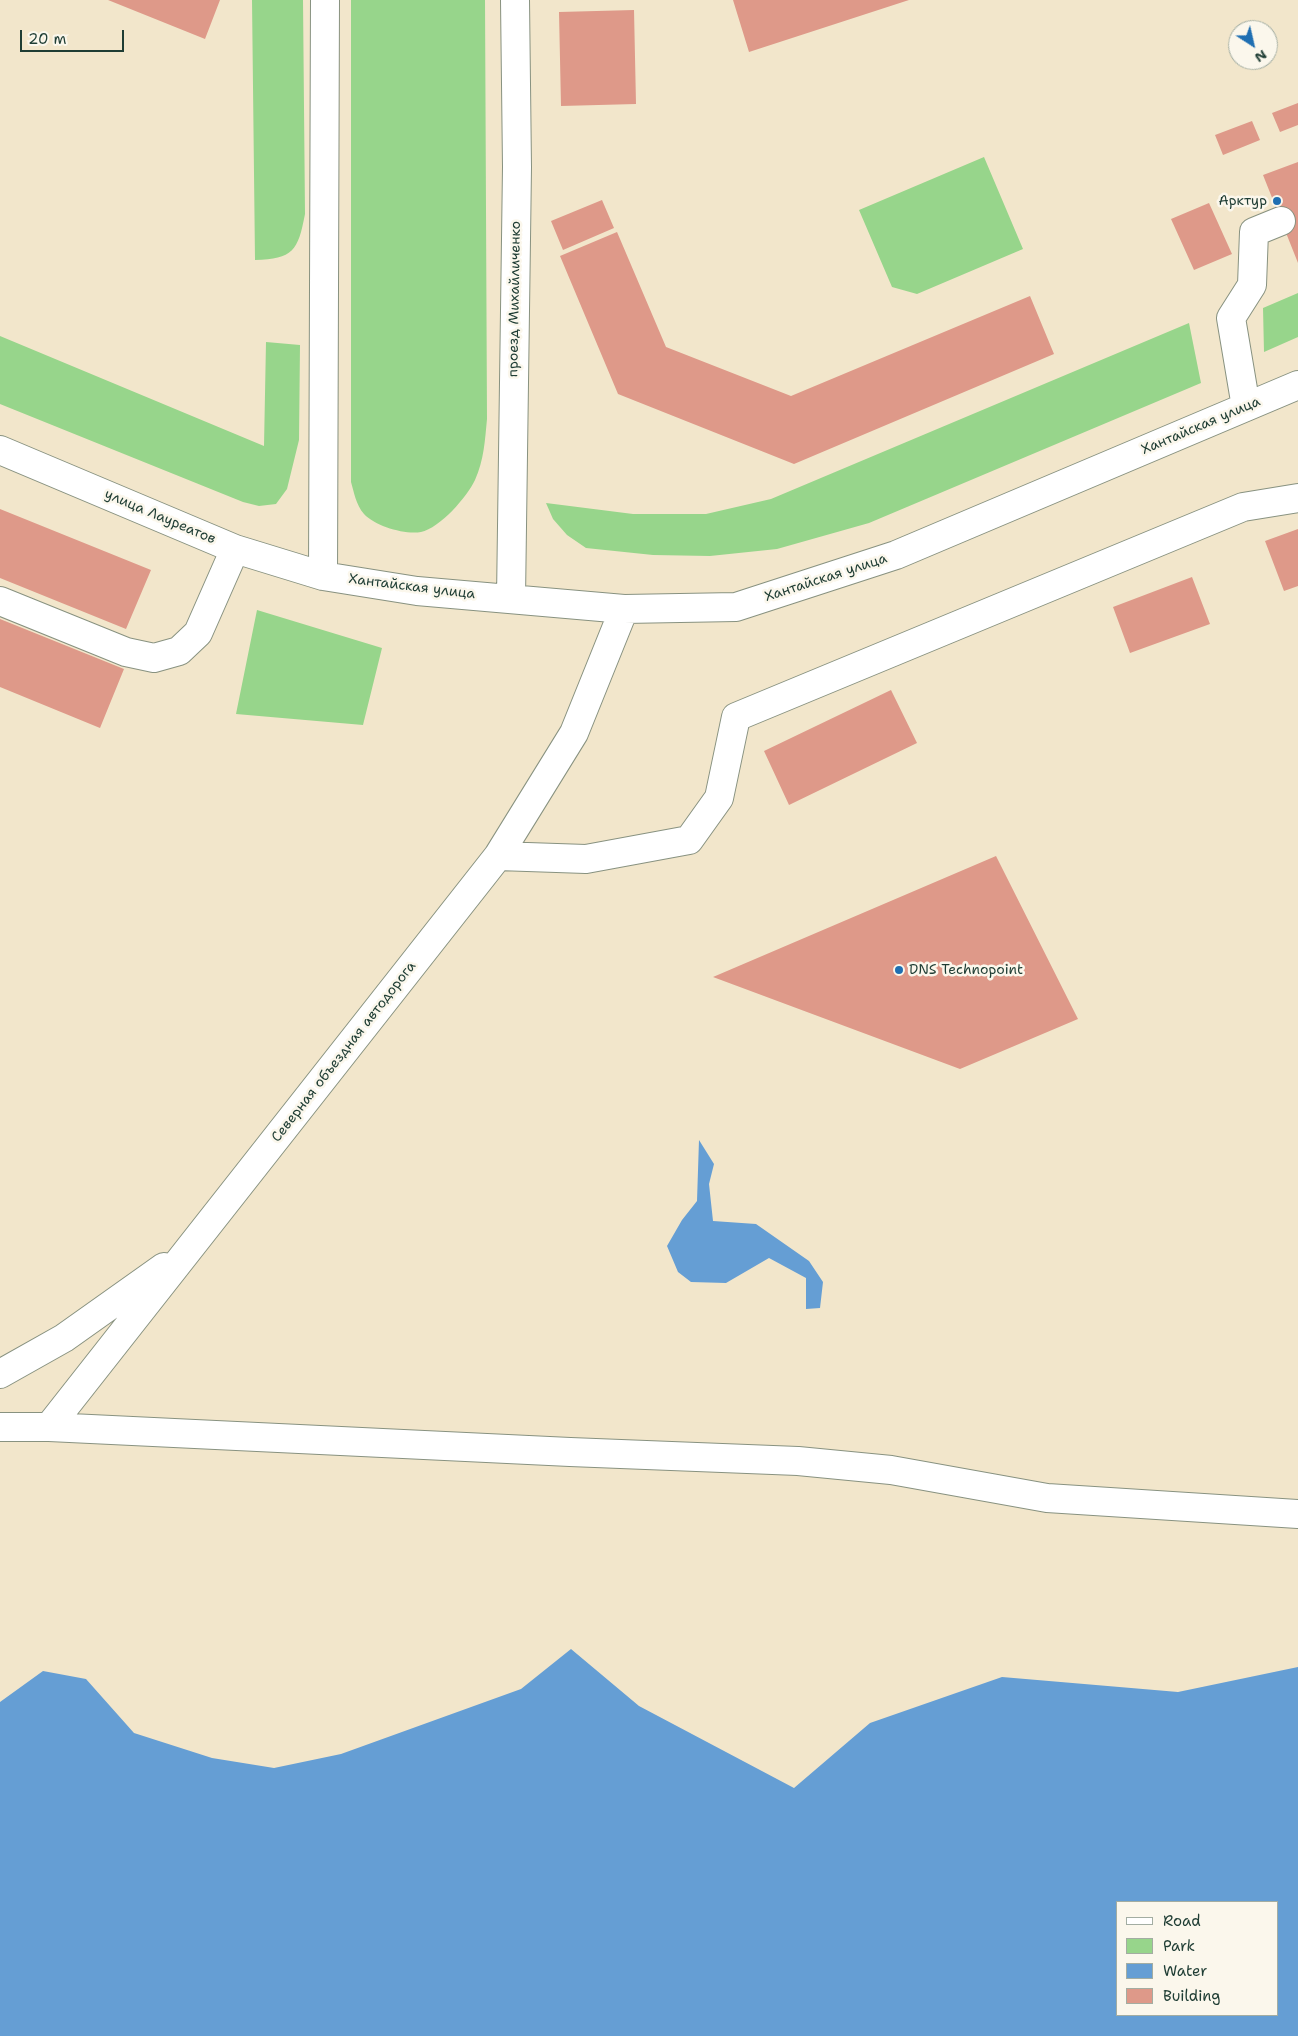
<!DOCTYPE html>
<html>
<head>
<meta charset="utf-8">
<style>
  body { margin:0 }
  #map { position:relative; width:1298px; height:2036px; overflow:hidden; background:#f2e6cb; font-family:"Shantell Sans",sans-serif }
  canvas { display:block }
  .legend { position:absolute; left:1116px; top:1901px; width:162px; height:115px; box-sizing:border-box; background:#fbf7ec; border:1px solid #a3ada2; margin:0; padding:6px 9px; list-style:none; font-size:15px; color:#1f3d34 }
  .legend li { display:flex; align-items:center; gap:10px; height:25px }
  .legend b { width:25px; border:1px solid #a3ada2 }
  .north { position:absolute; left:1228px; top:20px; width:50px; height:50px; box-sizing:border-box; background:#fbf7ec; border:1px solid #a3ada2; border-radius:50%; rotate:145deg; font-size:14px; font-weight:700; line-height:20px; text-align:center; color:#1f3d34 }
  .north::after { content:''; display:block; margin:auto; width:18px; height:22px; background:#1f6fb2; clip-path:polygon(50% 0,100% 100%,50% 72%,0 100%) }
  .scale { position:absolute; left:20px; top:30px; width:104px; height:22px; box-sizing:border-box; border:2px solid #1f3d34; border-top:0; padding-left:6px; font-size:15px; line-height:18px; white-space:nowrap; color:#1f3d34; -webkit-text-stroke:4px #fbf7ec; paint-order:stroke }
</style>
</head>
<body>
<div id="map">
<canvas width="1298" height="2036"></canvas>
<ul class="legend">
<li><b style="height:6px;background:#fff"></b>Road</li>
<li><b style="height:14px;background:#97d58b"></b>Park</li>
<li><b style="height:14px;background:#659ed4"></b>Water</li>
<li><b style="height:14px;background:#de9989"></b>Building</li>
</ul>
<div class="north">N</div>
<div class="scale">20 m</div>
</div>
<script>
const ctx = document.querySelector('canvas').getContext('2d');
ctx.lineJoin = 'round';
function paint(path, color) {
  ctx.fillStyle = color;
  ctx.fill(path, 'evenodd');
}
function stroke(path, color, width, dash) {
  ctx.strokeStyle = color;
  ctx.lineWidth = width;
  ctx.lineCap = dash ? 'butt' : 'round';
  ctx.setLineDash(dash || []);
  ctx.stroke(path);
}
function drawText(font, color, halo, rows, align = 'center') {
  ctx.font = font + ' "Shantell Sans",sans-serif';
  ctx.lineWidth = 5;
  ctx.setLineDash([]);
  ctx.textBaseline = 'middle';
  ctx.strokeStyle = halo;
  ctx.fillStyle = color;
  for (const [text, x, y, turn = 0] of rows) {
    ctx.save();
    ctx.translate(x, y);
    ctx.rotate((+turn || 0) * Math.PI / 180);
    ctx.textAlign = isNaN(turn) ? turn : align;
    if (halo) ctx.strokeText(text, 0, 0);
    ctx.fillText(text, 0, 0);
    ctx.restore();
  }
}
const green = new Path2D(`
  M252 0H303L305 214C298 251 293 259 255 260Z
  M351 0H485L487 419C485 440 484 460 475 480 467 497 440 528 421 532 405 535 375 526 364 514 356 505 354 492 351 482Z
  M984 157 1023 249 917 294 892 287 859 210Z
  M1298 293V337L1264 352 1263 308Z
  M1189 323 1201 383 869 523 777 549 710 556 653 555 586 548 567 535 553 519 546 503 633 514H706L771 499Z
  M0 336 264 446 266 342 300 345 299 440 287 489 276 504 259 506 243 502 0 404Z
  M257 610 382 648 363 725 236 714Z`);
const water = new Path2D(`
  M699 1140 714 1164 709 1184 713 1221 756 1224 809 1261 823 1282 820 1308 806 1309V1278L769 1258 726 1283 691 1282 678 1272 667 1246 682 1220 697 1201Z
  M571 1649 639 1706 794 1788 870 1723 1002 1677 1178 1692 1298 1667V2036H0V1702L43 1671 86 1679 134 1733 212 1758 274 1768 341 1754 521 1689ZM1117 1902H1277V2015H1117Z`);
const building = new Path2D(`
  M108 0H220L205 39Z
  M733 0H909L749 52Z
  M634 10 636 104 561 106 559 12Z
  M1298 103V125L1280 132 1272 113Z
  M1252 121 1260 140 1223 155 1215 135Z
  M1298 162V263L1263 175Z
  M602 200 614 228 563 250 551 221Z
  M1209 203 1232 254 1194 270 1171 219Z
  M617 232 666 347 791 396 1030 296 1054 354 794 464 618 394 560 256Z
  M0 509 151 570 126 629 0 578Z
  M1298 529V586L1284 591 1265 541Z
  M1192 577 1210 624 1130 653 1113 607Z
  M0 619 124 669 100 728 0 687Z
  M891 690 917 743 789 805 764 751Z
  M996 856 1078 1019 960 1069 713 977Z`);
const minor = new Path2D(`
  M1246 407 1231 318 1252 285 1254 232 1281 221
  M0 450 235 549 323 576 417 591 624 609 736 607 896 555 1298 385
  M323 576 325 0
  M511 598 517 167 515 0
  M0 601 126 652 154 658 179 651 198 633 235 549
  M498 856 586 859 689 840 719 798 736 717 1243 507 1298 498
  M0 1374 64 1338 164 1267
  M0 1427H49L498 856 574 733 624 609
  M49 1427 570 1452 798 1461 891 1470 1047 1498 1298 1514`);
const markers = [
  [1277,201,5,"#1f6fb2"],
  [899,970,5,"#1f6fb2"]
];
const poiNames = [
  ["Арктур",1267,201],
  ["DNS Technopoint",909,970,"left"]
];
const streetNames = [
  ["проезд Михайличенко",515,299,-89],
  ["Хантайская улица",1201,426,-23],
  ["улица Лауреатов",160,517,23],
  ["Хантайская улица",826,578,-18],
  ["Хантайская улица",412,587,7],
  ["Северная объездная автодорога",344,1052,-52]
];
paint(green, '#97d58b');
paint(water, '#659ed4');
paint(building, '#de9989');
stroke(minor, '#889280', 30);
stroke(minor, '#fff', 28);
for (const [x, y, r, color] of markers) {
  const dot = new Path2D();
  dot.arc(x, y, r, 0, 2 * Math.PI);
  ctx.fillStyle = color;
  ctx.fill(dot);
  stroke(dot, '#fbf7ec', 2);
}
drawText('14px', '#1f3d34', '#fbf7ec', poiNames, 'right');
drawText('14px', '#1f3d34', '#fbf7ec', streetNames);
</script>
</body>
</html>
